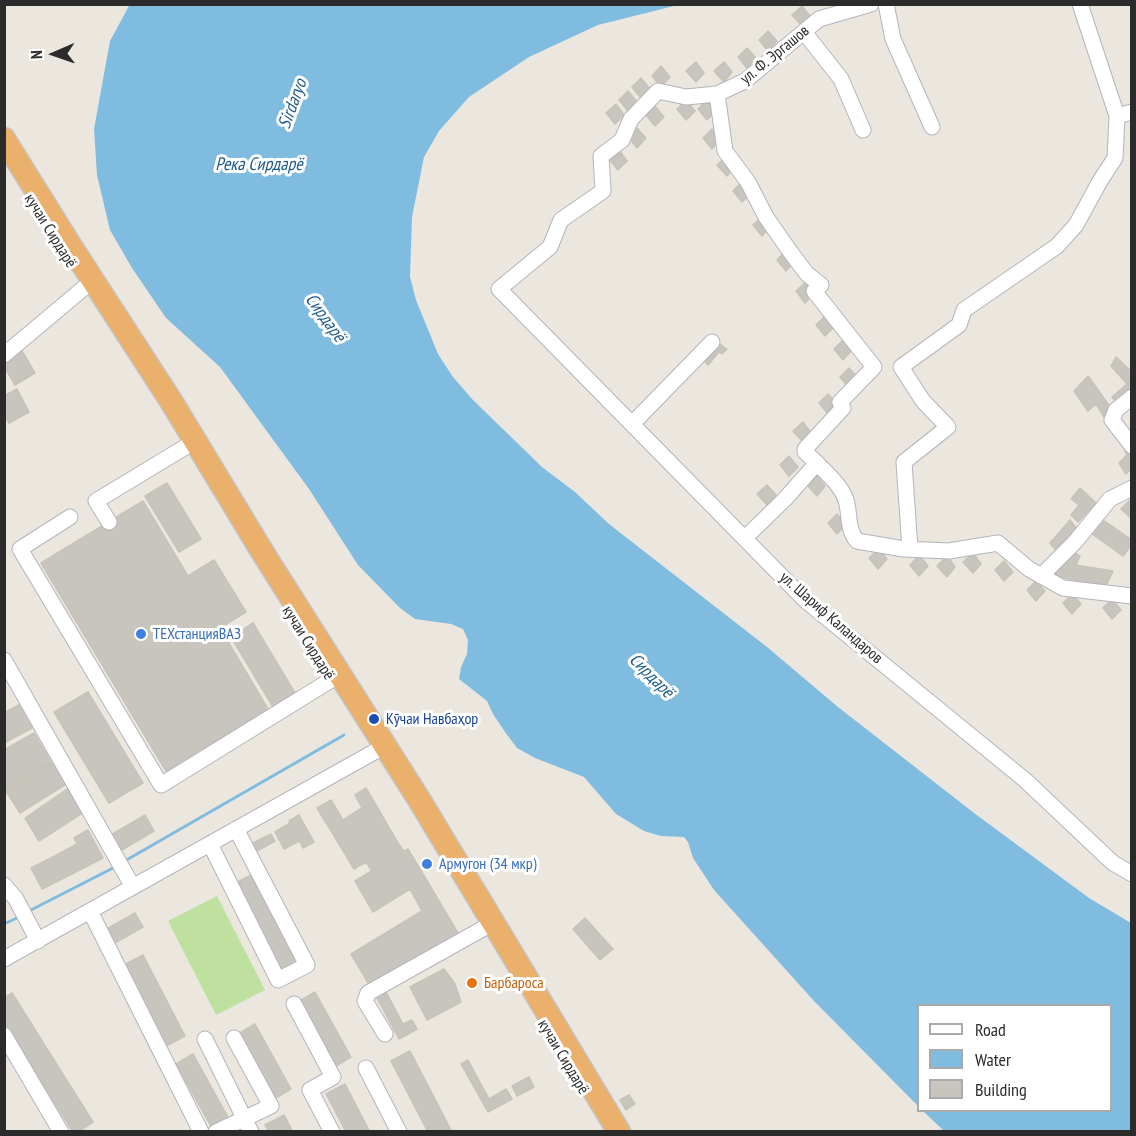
<!DOCTYPE html>
<html>
<head>
<meta charset="utf-8">
<style>
  body { margin:0 }
  #map { position:relative; width:1136px; height:1136px; overflow:hidden; background:#ebe7df; font-family:"PT Sans Narrow",sans-serif }
  canvas { display:block }
  .frame { position:absolute; inset:0; border:6px solid #2b2b2b; pointer-events:none }
  .legend { position:absolute; left:917px; top:1004px; width:195px; height:108px; box-sizing:border-box; background:#fff; border:2px solid #aaa; margin:0; padding:8px 10px; list-style:none; font-size:18px; color:#2b2b2b }
  .legend li { display:flex; align-items:center; gap:12px; height:30px }
  .legend b { width:30px; border:2px solid #aaa }
  .north { position:absolute; left:24px; top:24px; width:60px; height:60px; -webkit-text-stroke:4px #fff; paint-order:stroke; rotate:268deg; font-size:16px; font-weight:700; line-height:24px; text-align:center; color:#2b2b2b }
  .north::after { content:''; display:block; margin:auto; width:21px; height:27px; background:#2b2b2b; clip-path:polygon(50% 0,100% 100%,50% 72%,0 100%) }
</style>
</head>
<body>
<div id="map">
<canvas width="1136" height="1136"></canvas>
<div class="frame"></div>
<ul class="legend">
<li><b style="height:8px;background:#fff"></b>Road</li>
<li><b style="height:16px;background:#80bce0"></b>Water</li>
<li><b style="height:16px;background:#c7c5be"></b>Building</li>
</ul>
<div class="north">N</div>
</div>
<script>
const ctx = document.querySelector('canvas').getContext('2d');
ctx.lineJoin = 'round';
function paint(path, color) {
  ctx.fillStyle = color;
  ctx.fill(path, 'evenodd');
}
function stroke(path, color, width, dash) {
  ctx.strokeStyle = color;
  ctx.lineWidth = width;
  ctx.lineCap = dash ? 'butt' : 'round';
  ctx.setLineDash(dash || []);
  ctx.stroke(path);
}
function drawText(font, color, halo, rows, align = 'center') {
  ctx.font = font + ' "PT Sans Narrow",sans-serif';
  ctx.lineWidth = 6;
  ctx.setLineDash([]);
  ctx.textBaseline = 'middle';
  ctx.strokeStyle = halo;
  ctx.fillStyle = color;
  for (const [text, x, y, turn = 0] of rows) {
    ctx.save();
    ctx.translate(x, y);
    ctx.rotate((+turn || 0) * Math.PI / 180);
    ctx.textAlign = isNaN(turn) ? turn : align;
    if (halo) ctx.strokeText(text, 0, 0);
    ctx.fillText(text, 0, 0);
    ctx.restore();
  }
}
const pitch = new Path2D(`
  M217 896 265 990 216 1015 168 921Z`);
const water = new Path2D(`
  M130 4 678 5 598 25 529 57 469 97 439 131 424 157 412 217 410 277 416 300 438 354 453 377 473 400 542 467 575 492 609 524 767 647 838 707 974 813 1089 898 1131 923V1131H944L923 1111 1110 1110V1006H918V1106L814 1001 714 890 693 858 688 842 684 837 661 836 644 831 616 814 584 777 535 758 517 748 505 732 493 714 487 701 459 679 461 667 467 654 468 640 463 629 451 624 415 619 400 608 358 565 309 489 220 367 166 318 132 268 110 230 97 175 94 129 110 41Z`);
const stream = new Path2D(`
  M123 862 344 735
  M27 912 115 867
  M4 924 19 917`);
const building = new Path2D(`
  M802 6 810 16 802 26 792 15Z
  M768 31 777 41 768 51 759 40Z
  M747 48 756 58 747 68 738 57Z
  M696 62 704 73 696 82 686 71Z
  M724 62 732 72 724 82 714 71Z
  M661 66 670 77 661 87 652 76Z
  M641 78 650 89 641 98 632 87Z
  M628 91 637 102 628 111 619 100Z
  M686 100 695 111 686 120 677 109Z
  M707 100 716 111 707 120 698 109Z
  M616 104 624 115 615 124 606 113Z
  M655 106 664 117 655 126 646 115Z
  M637 128 646 138 637 148 628 137Z
  M712 129 721 139 712 149 703 138Z
  M619 150 627 161 618 170 609 159Z
  M727 156 735 166 727 176 717 165Z
  M742 182 751 193 742 202 733 191Z
  M763 216 771 226 762 236 753 225Z
  M786 250 795 261 786 271 777 260Z
  M806 282 814 293 805 303 796 291Z
  M825 316 834 327 825 336 816 325Z
  M843 340 852 350 843 360 834 349Z
  M717 342 727 349 722 354 719 352 708 365 703 359Z
  M22 351 35 373 15 385 4 366V361Z
  M1116 357 1132 372V390L1116 402 1112 397 1127 384 1111 366Z
  M849 368 858 378 849 388 840 377Z
  M1088 376 1111 408 1104 417 1096 404 1088 411 1074 391Z
  M17 389 29 412 9 423 4 415V396Z
  M828 394 837 404 828 414 819 403Z
  M803 422 811 433 803 442 793 431Z
  M1129 447 1132 450V468L1126 474 1119 463 1127 455 1125 451Z
  M789 456 798 467 789 476 780 465Z
  M817 476 825 486 817 496 807 485Z
  M167 483 201 539 179 552 145 496Z
  M767 485 776 495 767 505 757 494Z
  M1080 488 1096 503 1078 522 1071 515 1079 505 1071 499Z
  M1132 498V519L1121 509Z
  M143 501 188 576 170 587 202 639 220 628 268 709 166 771 41 563Z
  M837 514 846 525 837 534 828 523Z
  M1070 520 1078 530 1058 553 1050 543Z
  M1103 520 1132 540V544L1123 556 1092 534Z
  M879 549 887 559 878 569 869 558Z
  M1070 551 1080 556 1076 565 1113 571 1106 586 1054 576Z
  M973 553 981 564 973 573 963 562Z
  M919 555 928 566 919 576 910 565Z
  M947 556 955 567 947 577 937 566Z
  M214 560 246 612 202 639 170 587Z
  M1004 561 1013 572 1004 581 995 570Z
  M1036 581 1045 591 1036 601 1027 590Z
  M1072 594 1081 604 1072 614 1063 603Z
  M1112 599 1121 610 1112 619 1103 608Z
  M253 623 295 693 273 707 231 637Z
  M88 692 143 783 109 803 54 712Z
  M19 705 32 728 4 743V713Z
  M34 733 51 762 4 790V750Z
  M54 762 66 784 20 813 6 791Z
  M70 787 84 812 39 841 25 818Z
  M366 788 380 812 336 839 317 808 331 800 343 820 362 808 355 795Z
  M380 812 398 843 354 869 336 839Z
  M145 815 154 831 120 851 111 835Z
  M299 815 314 842 303 848 289 821Z
  M290 823 299 841 284 849 275 832Z
  M88 830 103 858 64 878 53 857 77 844 74 838Z
  M271 834 275 841 255 852 251 844Z
  M398 843 404 851 372 871 366 862Z
  M408 849 426 879 373 912 355 881Z
  M53 857 64 878 42 889 31 868Z
  M253 874 299 961 279 971 234 884Z
  M426 879 458 933 370 986 351 954 422 911 410 889Z
  M135 913 143 927 113 944 105 930Z
  M585 918 613 949 600 960 573 929Z
  M143 955 185 1036 166 1046 124 965Z
  M444 969 455 984 461 1002 427 1020 410 987Z
  M315 992 351 1057 334 1067 298 1002Z
  M386 992 403 1024 412 1020 417 1029 399 1039 377 998Z
  M12 993 93 1122 79 1132H73L4 1022V998Z
  M255 1024 291 1089 274 1099 238 1034Z
  M410 1051 452 1132H428L391 1061Z
  M193 1054 229 1119 212 1128 176 1064Z
  M468 1060 489 1099 506 1089 512 1099 488 1112 461 1064Z
  M529 1077 534 1087 517 1096 512 1086Z
  M345 1084 370 1132H346L326 1094Z
  M629 1095 635 1104 626 1110 620 1100Z
  M284 1115 293 1132H269L265 1125Z`);
const minor = new Path2D(`
  M871 4 819 19 745 81 717 94 686 97 658 91 631 119 622 140 601 156 603 191 561 220 550 247 499 289 806 601 1025 780 1113 863 1132 874
  M886 4 893 39 932 127
  M804 32 841 79 863 130
  M717 94 725 151 748 182 766 217 789 250 807 274 821 285 814 291 874 367 843 399 840 402 843 408 805 449V452L817 463
  M1117 116 1132 112
  M4 355 85 287
  M1132 397 1116 410 1112 420 1132 446
  M632 424 712 342
  M70 517 20 549 161 785 331 680
  M109 522 96 501 187 446
  M745 538 785 499 817 463C827 474 841 485 846 500 850 513 847 530 857 541L904 549 949 551 998 543 1029 569 1063 588 1132 596
  M910 549 904 462 948 427 923 401 901 367 959 325 964 310 1057 246 1076 225 1100 181 1115 158 1117 116 1080 4
  M1041 576 1075 542 1110 499 1132 488
  M4 660 133 887
  M210 844 278 980 307 965 236 829
  M4 885 16 899 38 941
  M90 911 201 1132
  M4 959 374 752 384 745
  M294 1004 333 1077 310 1090 332 1132
  M385 1034 365 1001 368 993 484 928
  M4 1035 61 1132
  M205 1039 251 1132
  M366 1068 399 1132
  M216 1132 271 1106 234 1038`);
const highway = new Path2D(`
  M4 139 70 245 171 401 263 553 420 801 619 1132`);
const markers = [
  [141,634,6,"#3f7fe0"],
  [374,719,6,"#1a4fb4"],
  [427,864,6,"#3f7fe0"],
  [472,983,6,"#e8710a"]
];
const streetNames = [
  ["ул. Ф. Эргашов",775,55,-39],
  ["кучаи Сирдарё",50,231,58],
  ["ул. Шариф Каландаров",831,618,41],
  ["кучаи Сирдарё",308,643,58],
  ["кучаи Сирдарё",563,1057,59]
];
const shopNames = [
  ["ТЕХстанцияВАЗ",153,634],
  ["Армугон (34 мкр)",439,864]
];
const transitNames = [
  ["Кӯчаи Навбаҳор",386,719]
];
const foodNames = [
  ["Барбароса",484,983]
];
const waterNames = [
  ["Sirdaryo",293,104,-70],
  ["Река Сирдарё",259,165],
  ["Сирдарё",325,318,54],
  ["Сирдарё",651,676,45]
];
paint(pitch, '#bee1a0');
paint(water, '#80bce0');
stroke(stream, '#80bce0', 3);
paint(building, '#c7c5be');
stroke(building, '#c7c3b9', 1.5);
stroke(minor, '#b3b4bd', 17);
stroke(highway, '#c4c4c4', 25);
stroke(minor, '#fff', 15);
stroke(highway, '#ebb06b', 22);
for (const [x, y, r, color] of markers) {
  const dot = new Path2D();
  dot.arc(x, y, r, 0, 2 * Math.PI);
  ctx.fillStyle = color;
  ctx.fill(dot);
  stroke(dot, '#fff', 2);
}
drawText('16px', '#2b2b2b', '#fff', streetNames);
drawText('16px', '#366cbe', '#fff', shopNames, 'left');
drawText('16px', '#164399', '#fff', transitNames, 'left');
drawText('16px', '#c56008', '#fff', foodNames, 'left');
drawText('italic 18px', '#1e5b8c', '#fff', waterNames);
</script>
</body>
</html>
